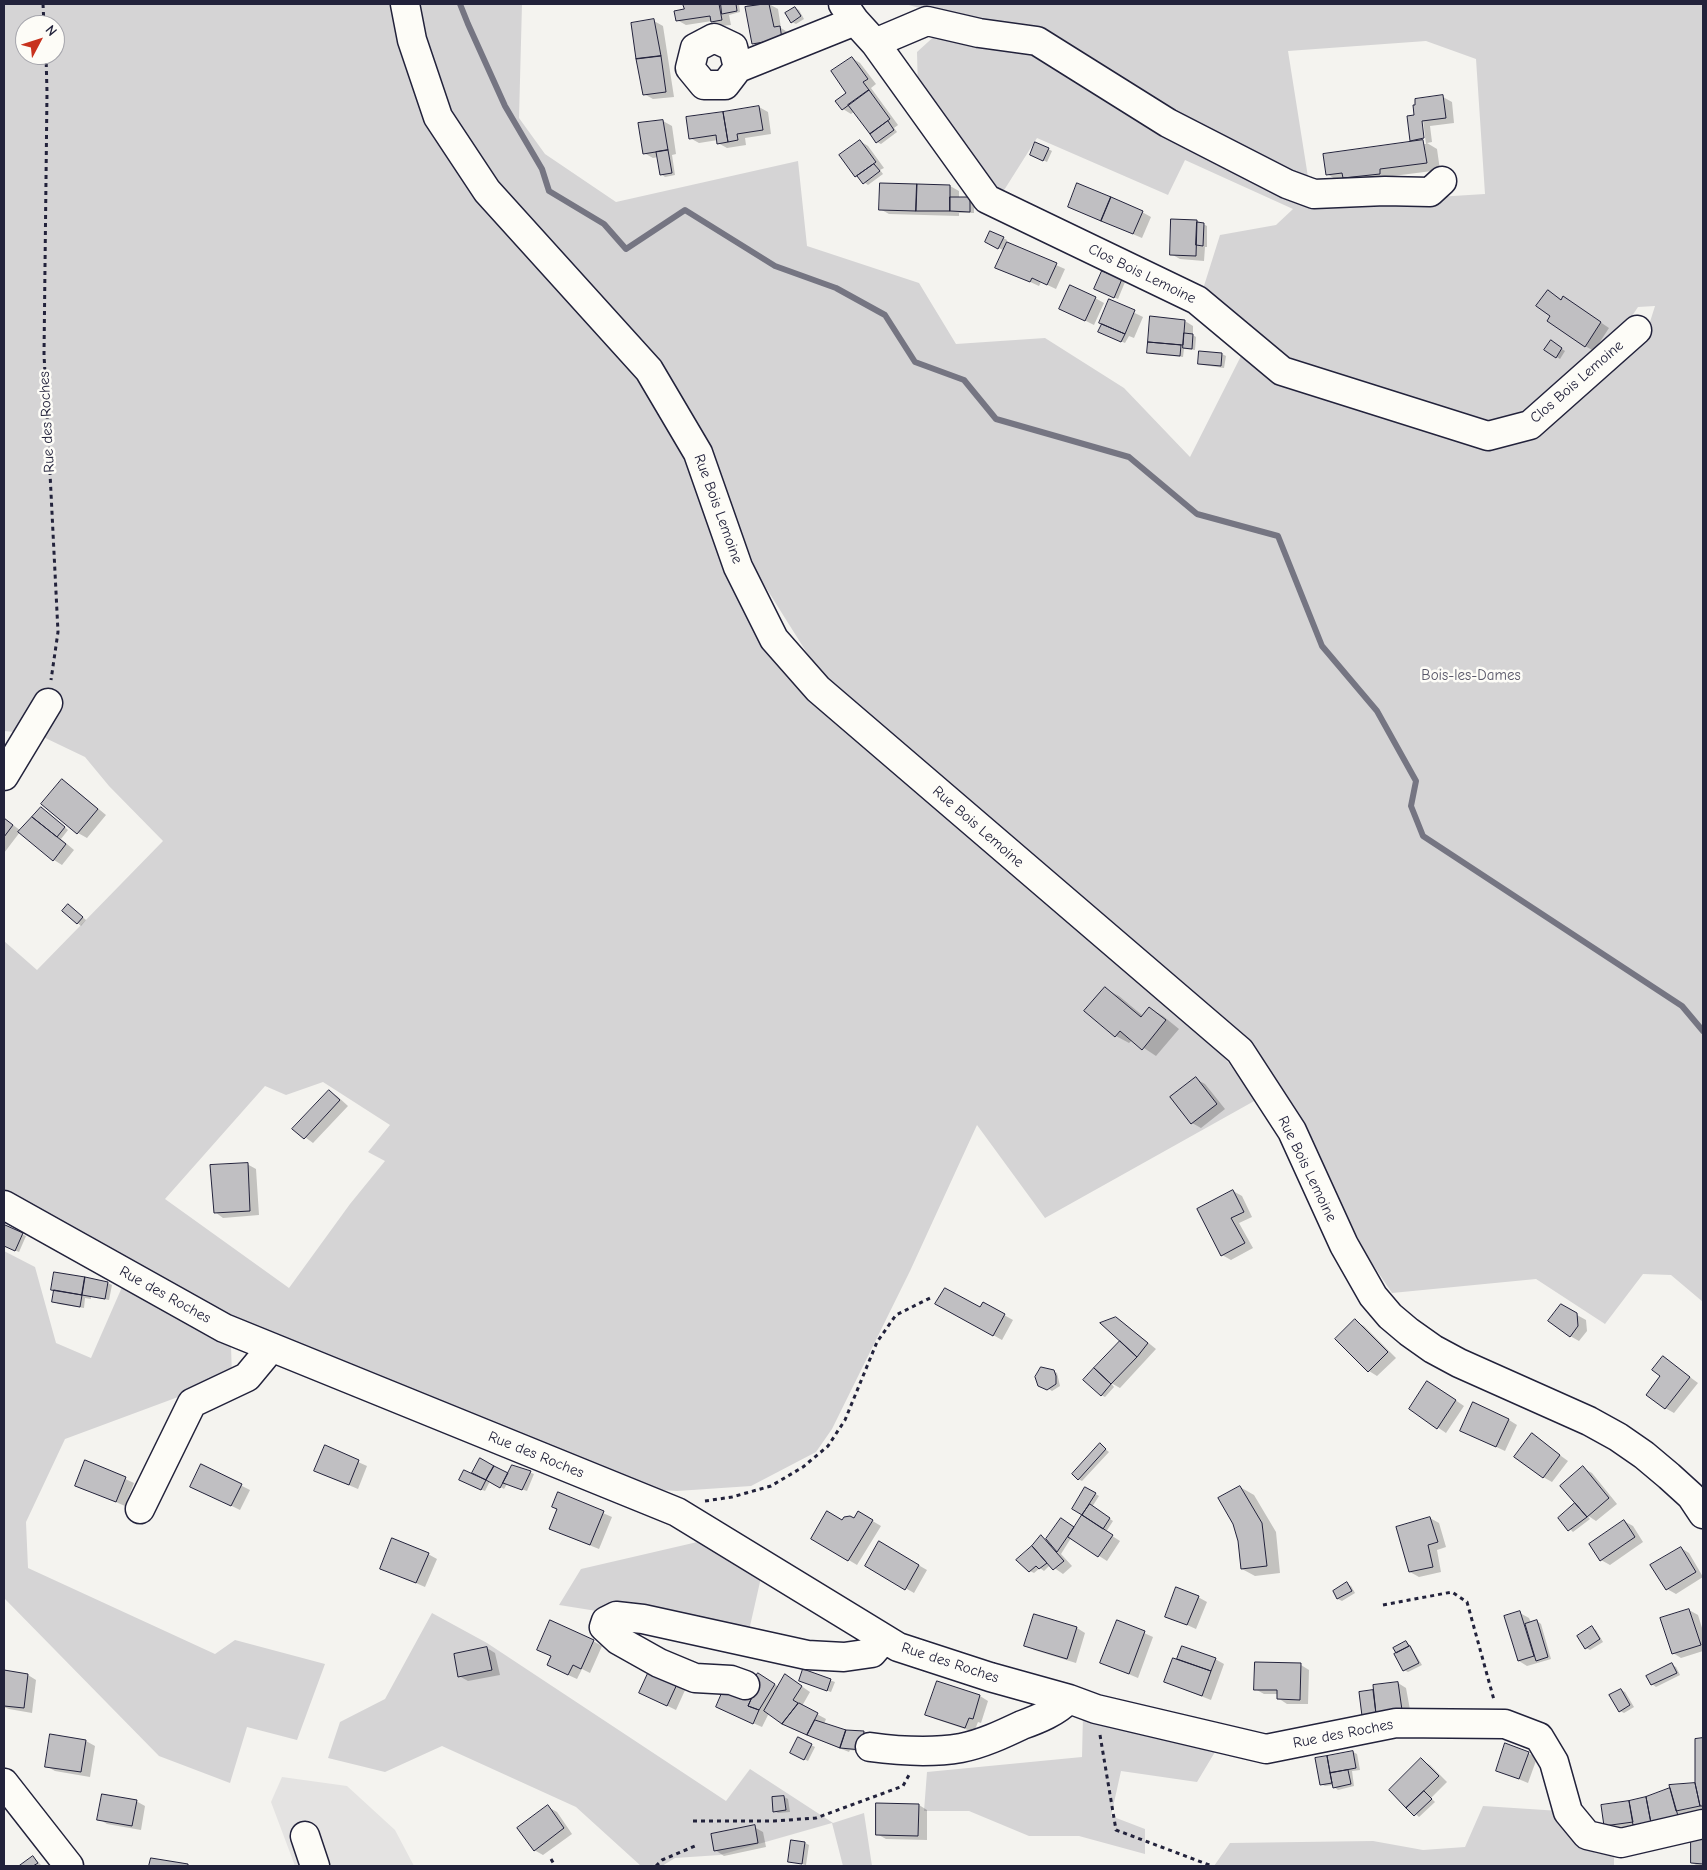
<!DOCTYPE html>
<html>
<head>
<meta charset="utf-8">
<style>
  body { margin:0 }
  #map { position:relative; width:1707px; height:1870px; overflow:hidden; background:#f4f3ef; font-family:"Comic Neue",sans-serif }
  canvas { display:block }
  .frame { position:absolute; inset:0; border:5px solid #22223b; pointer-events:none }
  .north { position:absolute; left:15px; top:15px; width:50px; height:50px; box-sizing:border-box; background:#fdfcf7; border:1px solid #a5a5ac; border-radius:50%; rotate:50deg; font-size:14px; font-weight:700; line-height:20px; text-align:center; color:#22223b }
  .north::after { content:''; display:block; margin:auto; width:18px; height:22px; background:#c8321e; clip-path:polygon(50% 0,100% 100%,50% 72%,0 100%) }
</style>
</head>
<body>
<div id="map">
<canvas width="1707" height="1870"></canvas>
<div class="frame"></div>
<div class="north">N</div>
</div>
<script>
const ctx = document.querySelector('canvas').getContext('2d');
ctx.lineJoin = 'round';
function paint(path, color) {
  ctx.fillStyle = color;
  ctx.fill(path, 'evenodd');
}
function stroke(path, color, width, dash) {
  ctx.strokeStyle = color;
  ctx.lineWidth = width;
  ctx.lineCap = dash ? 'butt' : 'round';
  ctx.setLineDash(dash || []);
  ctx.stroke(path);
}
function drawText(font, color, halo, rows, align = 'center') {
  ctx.font = font + ' "Comic Neue",sans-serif';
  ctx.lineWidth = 5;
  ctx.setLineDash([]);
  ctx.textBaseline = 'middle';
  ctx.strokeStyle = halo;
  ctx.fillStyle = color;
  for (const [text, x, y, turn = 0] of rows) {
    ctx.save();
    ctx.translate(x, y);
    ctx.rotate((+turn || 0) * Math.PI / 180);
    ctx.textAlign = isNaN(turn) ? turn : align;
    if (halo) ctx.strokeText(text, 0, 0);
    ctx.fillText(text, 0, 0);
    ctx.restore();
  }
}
const built = new Path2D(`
  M282 1777 347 1786 395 1830 414 1866H295L271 1802Z`);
const green = new Path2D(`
  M4 4H522L519 118 545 154 616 202 798 161 807 246 919 283 956 344 1045 338 1124 388 1190 457 1242 354 1497 446 1643 344 1655 306 1638 307 1610 349 1523 421H1469L1278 359 1203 289 1220 235 1276 225 1293 209 1185 160 1168 195 1037 138 1001 195 918 91 917 52 939 32 964 20 905 4H1703V1302L1671 1275 1643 1274 1605 1324 1536 1279 1392 1293 1367 1256 1310 1142 1253 1042 1015 838 865 716 817 669 758 575 701 429 678 445 764 641 1202 1027 1256 1100 1045 1218 977 1125 910 1271 832 1429 816 1452 751 1486 677 1491 630 1488 394 1388 166 1286 4 1192V941L37 970 163 841 109 786 85 757 37 734 4 731ZM25 25H55V55H25ZM1426 41 1476 59 1485 194 1308 205V177L1288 51ZM323 1082 390 1125 368 1152 385 1161 350 1204 289 1288 165 1199 265 1086 286 1095Z
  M4 1251 35 1267 56 1343 91 1358 126 1278 231 1346 232 1377 65 1439 26 1522 28 1568 215 1654 235 1640 325 1664 297 1740 247 1727 230 1783 159 1756 4 1598Z
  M706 1540 762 1573 748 1635 559 1605 581 1569Z
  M432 1613 487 1643 726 1801 750 1769 833 1823 864 1813 872 1866H843L832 1823 720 1855 675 1858 662 1866H641L576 1807 442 1746 385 1772 328 1758 340 1722 385 1699Z
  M1083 1714 1215 1752 1197 1782 1121 1771 1111 1816 1145 1829V1854L1079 1836H1029L969 1811H924L927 1772 1082 1757Z
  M1483 1806 1560 1811 1595 1853 1614 1856V1866H1214L1230 1843 1373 1841 1423 1850 1465 1847Z`);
const shadow = new Path2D(`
  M684 4H739L740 12 729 15 731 25 721 26 712 21 686 25 677 20 685 10Z
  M745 4H769L778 9 781 28 789 33 790 43 762 48 753 43 750 8Z
  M795 8 799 10 804 19 796 24 792 22Z
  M654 21 663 26 674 97 653 99 644 94Z
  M852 58 860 63 876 84 871 88 898 125 894 128 897 132 881 144 877 142 873 133H870L855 111 851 114 843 109 848 93Z
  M1443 97 1452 102 1454 123 1430 126 1432 142 1427 143 1437 149 1440 170 1393 176V181L1340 182 1327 174 1414 142 1411 140 1416 117ZM1420 120H1423L1426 144H1423Z
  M759 107 768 112 771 134 745 138 746 145 727 148 718 143V140L699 143 690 138Z
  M663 121 672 126 676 154 672 155 675 175 665 177 661 174 658 157 653 158 644 153Z
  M860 141 868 146 884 168 880 170 883 174 868 185 856 176 841 155Z
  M1048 149 1052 151 1047 162 1035 156Z
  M881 184 950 186 959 191V198H970L974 200V213H959V216L889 214 880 209Z
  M1078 211 1142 212 1151 217 1142 238Z
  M1197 221 1207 226V247H1205L1204 261 1180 259 1171 254Z
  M991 232 1007 240 1006 243 1065 269 1056 289 1041 282 1039 286 997 267 1005 251 986 242Z
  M1121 280 1125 282 1118 299 1100 291Z
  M1095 298 1104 303 1094 325 1070 313Z
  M1110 301 1143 317 1134 338 1129 336 1125 343 1104 334Z
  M1562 301 1572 303 1609 328 1594 351 1585 346Z
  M1151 318 1185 321 1193 326V335L1196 337 1195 350 1184 349 1183 357 1152 354 1148 352Z
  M1551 342 1565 351 1560 359 1546 350Z
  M1222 354 1226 356 1224 368 1203 365 1199 363Z
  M63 781 71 786 106 815 87 838 78 833 43 804Z
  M45 810 68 830 61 839 74 850 62 865 54 860 20 832 4 853V818L21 831Z
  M72 908 86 920 81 926 64 911Z
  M1105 989 1119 996 1143 1016 1149 1008 1163 1016 1179 1029 1156 1056 1132 1040 1129 1043 1116 1036 1086 1011Z
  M1196 1079 1205 1084 1225 1109 1201 1128 1192 1123Z
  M329 1091 337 1096 348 1106 313 1143 294 1129Z
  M247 1164 256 1169 259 1215 223 1218 215 1212Z
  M1233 1191 1242 1196 1252 1217 1239 1223 1253 1248 1231 1260 1222 1255Z
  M5 1227 26 1236 19 1252 4 1246Z
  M55 1274 108 1283 112 1285 109 1300 91 1297V1299L85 1298 84 1308 58 1304 54 1301Z
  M937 1304 981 1309 984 1304 1013 1320 1002 1340Z
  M1561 1306 1586 1320 1587 1331 1579 1341 1570 1336Z
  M1116 1318 1125 1324 1156 1349 1120 1388 1111 1383 1114 1387 1105 1397 1101 1395 1122 1341Z
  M1355 1321 1364 1326 1396 1358 1377 1376 1369 1371Z
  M1663 1357 1698 1383 1674 1413 1665 1408 1662 1376Z
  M1053 1371 1057 1373 1060 1386 1052 1391 1038 1382Z
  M1436 1387 1464 1406 1446 1433 1411 1409Z
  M1509 1420 1517 1425 1505 1451 1471 1435Z
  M1532 1435 1568 1461 1552 1482 1543 1477Z
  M1100 1445 1109 1452 1082 1481 1078 1479Z
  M325 1447 367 1466 358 1489 315 1471Z
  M481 1460 508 1475 513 1466 534 1474 527 1491 507 1484 504 1489 490 1481 485 1491 464 1482 473 1474Z
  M86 1461 134 1483 125 1506 76 1485Z
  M202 1466 250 1490 240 1510 201 1491Z
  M1583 1468 1592 1473 1617 1504 1596 1521 1587 1515 1590 1519 1573 1532 1559 1518 1577 1503Z
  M1240 1487 1254 1495 1276 1532 1280 1573 1255 1576 1242 1569Z
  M1085 1488 1099 1496 1092 1507 1113 1521 1106 1532 1120 1541 1107 1561 1071 1538 1061 1554 1072 1566 1063 1574 1050 1565 1044 1571 1040 1568 1034 1573 1030 1571 1032 1548 1041 1537 1047 1540 1061 1520 1075 1529 1084 1515 1073 1508Z
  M559 1494 612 1517 599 1549 559 1533Z
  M859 1513 881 1526 857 1565 812 1538 842 1521 854 1519Z
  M1430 1518 1439 1523 1446 1547 1437 1550 1441 1572 1419 1577 1410 1572 1397 1527Z
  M1624 1521 1633 1526 1643 1542 1610 1565 1601 1560Z
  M880 1543 927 1570 914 1593 866 1565Z
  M1681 1548 1689 1553 1703 1577 1676 1594 1667 1589Z
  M428 1554 437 1559 425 1587 381 1568Z
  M1347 1584 1351 1586 1355 1593 1342 1601 1338 1599 1334 1592Z
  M1198 1597 1207 1602 1196 1629 1167 1616Z
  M1689 1610 1698 1615 1703 1631V1651L1681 1658 1673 1653Z
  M1520 1613 1529 1618 1531 1623 1537 1621 1541 1624 1551 1659 1527 1666 1519 1661Z
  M1035 1615 1077 1628 1085 1633 1076 1663 1034 1650 1026 1645Z
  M1117 1621 1153 1637 1138 1678 1102 1663Z
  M1592 1628 1596 1630 1603 1642 1590 1650 1586 1648Z
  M593 1641 602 1646 590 1673 582 1669 577 1679 557 1670 552 1657 538 1649Z
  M1406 1642 1410 1645 1422 1665 1408 1672 1404 1670 1395 1648Z
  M1183 1647 1215 1659 1224 1664 1211 1700 1175 1686 1166 1681 1178 1661Z
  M487 1648 495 1653 500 1675 468 1681 459 1676Z
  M1301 1665 1309 1670 1308 1704H1287L1278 1698 1279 1694H1264L1255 1689Z
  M1672 1665 1676 1667 1680 1675 1656 1687 1652 1684Z
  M651 1671 686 1688 676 1710 649 1697Z
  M804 1671 835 1682 831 1692 805 1683Z
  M4 1672 28 1675 36 1680 32 1713 9 1709 4 1707Z
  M758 1675 779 1687 794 1681 810 1692 802 1706 826 1719 824 1724 846 1732H864L867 1734 866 1752 850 1750 849 1752 792 1729 769 1713 762 1727 717 1707 752 1699 759 1691Z
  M937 1682 980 1696 988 1701 981 1723 978 1722 974 1732 935 1719 927 1714Z
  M1398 1683 1406 1688 1411 1715 1367 1717 1372 1692 1375 1693Z
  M1621 1690 1625 1692 1634 1707 1624 1713 1620 1711Z
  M51 1736 86 1741 95 1746 90 1777 55 1771 46 1766Z
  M798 1739 815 1747 808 1761 791 1753Z
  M1703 1739V1812L1613 1831 1605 1826 1630 1802 1671 1789 1696 1785V1740Z
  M1353 1752 1357 1754 1360 1770 1352 1771 1354 1786 1338 1790 1334 1787 1333 1785 1325 1786 1321 1784 1317 1759Z
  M1528 1753 1537 1758 1528 1783 1497 1770Z
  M1421 1760 1430 1765 1447 1782 1431 1798 1435 1802 1419 1817 1390 1790Z
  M784 1797 788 1799 790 1812 778 1813 774 1811Z
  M136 1801 145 1806 141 1830 107 1824 99 1819Z
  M919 1805 927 1810V1840L886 1839 877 1834Z
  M548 1807 557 1812 572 1834 543 1855 534 1850Z
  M754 1827 763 1832 766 1847 724 1856 715 1850Z
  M1692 1839 1703 1840V1865H1696L1692 1863Z
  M805 1843 809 1845 806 1865 789 1861Z
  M33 1857 42 1866H21Z`);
const stream = new Path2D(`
  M460 4 468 24 505 106 542 169 549 191 604 224 626 249 685 210 775 266 836 288 885 315 915 362 964 380 996 419 1129 457 1197 514 1278 536 1322 646 1377 711 1416 781 1411 806 1423 836 1682 1006 1703 1031`);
const building = new Path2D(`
  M683 4H719L722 20 711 22 710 16 676 21 674 11 684 9Z
  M721 4H736L737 11 722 14Z
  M764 4H769L774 27 780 26 782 39 752 44 745 7Z
  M795 7 801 16 791 23 785 13Z
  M654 19 661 56 636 59 631 23Z
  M661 56 666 92 643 95 636 59Z
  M852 57 868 79 863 82 869 90 842 110 835 101 846 93 831 71Z
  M869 90 890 119 870 134 848 105Z
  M1443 95 1446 118 1422 121 1424 138 1410 141 1407 116 1414 115 1413 105H1415V99Z
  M759 106 763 130 737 134 738 140 728 142 723 112Z
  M723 112 728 142 717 144 716 135 689 139 686 117Z
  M663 120 668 150 643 154 638 123Z
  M888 121 894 130 876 143 870 134Z
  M860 140 876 162 855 177 839 155Z
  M1423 140 1427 163 1380 169V174L1343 178 1342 173 1326 175 1323 154Z
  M1035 142 1049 148 1043 161 1030 155Z
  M668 150 672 173 660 175 656 152Z
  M874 164 880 171 863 184 857 176Z
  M880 183 917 184 916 211 879 210Z
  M1077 183 1111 197 1101 221 1068 207Z
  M917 184 950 185V211H916Z
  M950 197H970V212L950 211Z
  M1111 197 1143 211 1133 234 1101 221Z
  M1171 219 1197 220 1196 256 1170 255Z
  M1197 222 1204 223 1203 246 1196 245Z
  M990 231 1004 237 998 249 985 242Z
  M1007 242 1057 263 1047 285 1032 278 1030 282 995 268Z
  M1102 271 1122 279 1114 298 1094 289Z
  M1070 285 1096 297 1085 321 1059 309Z
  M1548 290 1561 300 1563 296 1601 322 1585 347 1547 321 1550 316 1536 306Z
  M1109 299 1135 310 1125 334 1099 323Z
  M1150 316 1185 320 1183 345 1148 342Z
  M1102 324 1125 334 1121 342 1098 332Z
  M1184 333 1193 334 1192 349 1183 348Z
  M1551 340 1562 348 1556 358 1544 350Z
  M1148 342 1181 345 1180 356 1147 353Z
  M1199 351 1222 353 1221 366 1198 364Z
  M62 779 98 809 77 834 41 804Z
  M41 807 65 827 57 837 32 817Z
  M32 817 66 844 53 861 18 832Z
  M4 818 13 825 4 837Z
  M68 904 83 917 77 924 62 911Z
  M1105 987 1141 1017 1149 1007 1166 1020 1142 1050 1120 1031 1115 1037 1084 1011Z
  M1196 1077 1217 1104 1191 1124 1170 1097Z
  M329 1090 340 1100 304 1139 292 1129Z
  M248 1163 250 1211 214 1213 210 1165Z
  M1233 1190 1244 1212 1231 1218 1245 1243 1221 1256 1197 1209Z
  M5 1225 23 1233 15 1251 4 1246Z
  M54 1272 85 1277 82 1295 51 1290Z
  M85 1277 108 1282 105 1299 82 1295Z
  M945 1288 980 1307 983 1302 1005 1314 993 1336 935 1304Z
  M54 1290 82 1295 80 1307 52 1302Z
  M1561 1304 1577 1313 1578 1326 1570 1337 1548 1321Z
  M1116 1317 1148 1343 1137 1357 1100 1323Z
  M1355 1319 1388 1352 1368 1372 1335 1339Z
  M1120 1341 1137 1357 1111 1384 1094 1368Z
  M1663 1356 1690 1377 1665 1409 1646 1395 1660 1376 1652 1370Z
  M1041 1367 1054 1370 1056 1376V1384L1047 1390 1038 1386 1035 1377Z
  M1094 1368 1111 1384 1101 1396 1083 1380Z
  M1427 1381 1456 1400 1437 1429 1409 1409Z
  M1473 1402 1509 1419 1496 1447 1460 1431Z
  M1532 1433 1560 1455 1543 1478 1514 1457Z
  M1100 1443 1106 1449 1078 1480 1072 1474Z
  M325 1445 359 1460 349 1485 314 1471Z
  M480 1458 494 1466 486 1480 472 1473Z
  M85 1460 126 1477 116 1502 75 1486Z
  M201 1464 242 1484 231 1506 190 1487Z
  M512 1465 531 1471 522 1490 503 1483Z
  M494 1466 508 1473 500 1488 486 1480Z
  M1583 1466 1609 1498 1587 1517 1560 1486Z
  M464 1470 486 1480 481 1490 459 1480Z
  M1240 1486 1262 1523 1267 1566 1241 1569 1238 1541 1233 1524 1218 1498Z
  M1085 1487 1096 1493 1082 1515 1072 1509Z
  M558 1492 604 1511 590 1545 549 1529 557 1509 552 1507Z
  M1575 1503 1587 1517 1568 1531 1558 1518Z
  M1090 1504 1110 1518 1103 1529 1082 1515Z
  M827 1511 842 1520 844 1517 850 1516 854 1518 858 1511 873 1520 848 1561 811 1539Z
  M1082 1515 1113 1535 1098 1557 1068 1537Z
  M1430 1517 1438 1542 1428 1545 1433 1567 1409 1572 1396 1527Z
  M1061 1518 1074 1527 1057 1552 1046 1539Z
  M1624 1520 1635 1537 1600 1561 1589 1544Z
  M1041 1535 1064 1561 1053 1570 1032 1546Z
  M392 1538 429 1553 416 1583 380 1569Z
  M879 1541 919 1565 905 1590 865 1566Z
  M1032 1546 1047 1563 1039 1569 1036 1566 1029 1572 1016 1560Z
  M1681 1547 1696 1572 1666 1590 1650 1565Z
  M1347 1582 1352 1591 1337 1599 1333 1591Z
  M1176 1587 1199 1596 1187 1625 1165 1617Z
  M1689 1609 1701 1645 1672 1654 1660 1618Z
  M1520 1611 1534 1656 1518 1661 1504 1616Z
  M1034 1614 1077 1627 1067 1659 1024 1646Z
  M550 1620 594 1640 581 1669 573 1665 568 1675 547 1665 551 1656 537 1650Z
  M1117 1620 1145 1631 1129 1674 1100 1663Z
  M1537 1620 1548 1657 1536 1661 1525 1624Z
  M1592 1626 1600 1639 1585 1649 1577 1636Z
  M1406 1641 1409 1646 1396 1653 1393 1648Z
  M1182 1646 1216 1658 1211 1671 1177 1659Z
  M1410 1646 1419 1663 1403 1671 1394 1654Z
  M487 1647 492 1670 458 1677 454 1654Z
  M1173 1658 1211 1671 1202 1696 1164 1682Z
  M1255 1662 1301 1663 1300 1700 1277 1699V1690H1254Z
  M1672 1663 1677 1673 1651 1685 1646 1676Z
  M650 1669 678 1682 667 1706 639 1693Z
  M803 1669 831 1679 827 1691 799 1681Z
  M4 1670 28 1674 24 1708 4 1706Z
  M758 1673 775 1684 759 1710 748 1706 752 1697 757 1691 749 1687Z
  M785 1674 802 1686 793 1700 798 1703 782 1724 764 1711Z
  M937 1681 980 1695 973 1719 969 1718 965 1728 925 1715Z
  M1398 1682 1402 1710 1376 1714 1373 1685Z
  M725 1686 752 1697 748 1706 759 1710 753 1724 716 1707Z
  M1621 1689 1630 1705 1619 1712 1609 1695Z
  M1373 1690 1376 1714 1362 1716 1359 1692Z
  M799 1703 818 1713 807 1735 782 1724Z
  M815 1720 846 1730 840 1748 807 1735Z
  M846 1730 864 1731 862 1750 840 1748Z
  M50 1734 86 1740 81 1772 45 1767Z
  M798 1737 812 1744 804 1760 790 1753Z
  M1703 1738V1806H1700L1695 1783V1739Z
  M1505 1743 1529 1752 1519 1779 1496 1771Z
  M1353 1751 1356 1768 1330 1773 1327 1756Z
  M1327 1756 1332 1783 1320 1785 1315 1758Z
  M1421 1758 1439 1776 1406 1808 1389 1790Z
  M1348 1770 1351 1784 1333 1788 1330 1773Z
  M1695 1783 1700 1806 1676 1811 1669 1785Z
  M1670 1788 1678 1816 1651 1823 1646 1797Z
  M1424 1791 1432 1799 1414 1816 1406 1808Z
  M102 1794 137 1800 132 1826 97 1820Z
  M784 1796 786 1810 773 1812 772 1797Z
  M1646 1797 1651 1823 1633 1825 1629 1801Z
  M1629 1801 1633 1822 1604 1826 1601 1805Z
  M876 1803 919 1804 918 1836 876 1835Z
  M548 1805 564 1828 534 1851 517 1828Z
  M755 1825 758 1843 714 1851 711 1834Z
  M1691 1838H1703V1864L1691 1863Z
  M791 1840 805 1842 802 1864 788 1862Z
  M33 1856 38 1863 33 1866H19Z
  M151 1858 188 1864V1866H149Z`);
const path = new Path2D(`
  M43 4 44 25
  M46 55 47 92 44 354 58 632 51 680
  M705 1501 732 1497 771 1486 803 1467 828 1446 845 1420 877 1342 896 1315 930 1298
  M1383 1605 1452 1592 1467 1602 1494 1700
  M1100 1735 1116 1830 1212 1866
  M693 1821H774L816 1818 903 1786 909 1775
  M551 1859 555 1866
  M656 1866 662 1860 695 1846`);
const minor = new Path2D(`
  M405 4 412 40 438 117 487 191 649 370 698 453 738 567 774 639 818 689 1240 1051 1292 1131 1344 1245 1373 1296 1390 1316 1409 1332 1433 1349 1459 1363 1589 1421 1618 1437 1644 1455 1669 1476 1691 1496 1703 1514
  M843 4 855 21 875 43 987 199 1197 300 1282 371 1488 436 1530 425 1637 330
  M875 43 927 21 979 33 1037 41 1168 123 1287 184 1314 194 1385 191 1430 192 1442 181
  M738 68 733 47 714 38 695 48 690 68 704 85H725L738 68 855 21
  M4 776 48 703
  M4 1205 224 1328 677 1512 898 1647 990 1677 1069 1699 1096 1709 1266 1749 1396 1723 1505 1724 1539 1737 1554 1762 1568 1812 1587 1835 1621 1843 1703 1824
  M140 1509 192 1403 247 1377 271 1348
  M745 1685 731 1680 695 1678 659 1663 618 1640 604 1627 606 1621 616 1616 643 1619 807 1655 844 1657 872 1653 884 1639
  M870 1747C899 1751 932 1753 961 1748 982 1744 1003 1734 1022 1725 1039 1719 1056 1712 1069 1699
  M4 1783 69 1866
  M305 1836 315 1866`);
const streetNames = [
  ["Clos Bois Lemoine",1142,274,26],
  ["Clos Bois Lemoine",1577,382,-41],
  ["Rue des Roches",47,422,-93],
  ["Rue Bois Lemoine",718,509,70],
  ["Rue Bois Lemoine",978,827,41],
  ["Rue Bois Lemoine",1307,1169,64],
  ["Rue des Roches",165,1295,29],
  ["Rue des Roches",536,1455,22],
  ["Rue des Roches",950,1663,18],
  ["Rue des Roches",1343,1734,-11]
];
const parkNames = [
  ["Bois-les-Dames",1471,676]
];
paint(built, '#e4e3e2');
paint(green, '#d5d4d5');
paint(shadow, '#0003');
stroke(stream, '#757582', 6);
paint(building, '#c0bfc2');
stroke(building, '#22223b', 1);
stroke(minor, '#22223b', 31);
stroke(path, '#22223b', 3, [4, 4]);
stroke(minor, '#fdfcf7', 28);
drawText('15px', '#22223b', '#fdfcf7', streetNames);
drawText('15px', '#585769', '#fdfcf7', parkNames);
</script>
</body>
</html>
